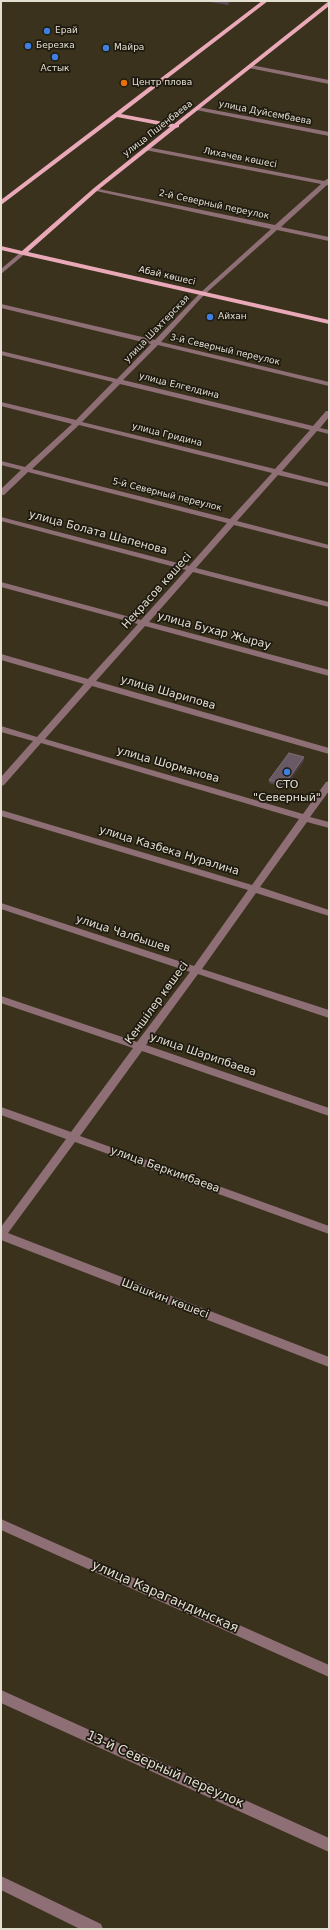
<!DOCTYPE html>
<meta charset="utf-8">
<style>
body{margin:0}
#map{position:relative;width:330px;height:1930px;overflow:hidden;background:#3a321c;font-family:"DejaVu Sans",sans-serif}
canvas{display:block}
.frame{position:absolute;inset:0;border:2px solid #e3dfd1;pointer-events:none}
</style>
<div id="map">
<canvas width="330" height="1930"></canvas>
<div class="frame"></div>
</div>
<script>
const ctx = document.querySelector('canvas').getContext('2d');
ctx.lineJoin = 'round';
function poly(rows) {
  const path = new Path2D();
  for (const r of rows) {
    path.moveTo(r[0], r[1]);
    for (let i = 2; i < r.length; i += 2) path.lineTo(r[i], r[i + 1]);
  }
  return path;
}
function fillPath(path, color) {
  ctx.fillStyle = color;
  ctx.fill(path, 'evenodd');
}
function trace(path, color, width, dash) {
  ctx.strokeStyle = color;
  ctx.lineWidth = width;
  ctx.lineCap = dash ? 'butt' : 'round';
  ctx.setLineDash(dash || []);
  ctx.stroke(path);
}
function drawText(font, color, halo, rows, align = 'center') {
  ctx.font = font + ' "DejaVu Sans",sans-serif';
  ctx.lineWidth = 3.5;
  ctx.setLineDash([]);
  ctx.textBaseline = 'middle';
  ctx.strokeStyle = halo;
  ctx.fillStyle = color;
  for (const [text, x, y, turn = 0] of rows) {
    ctx.save();
    ctx.translate(x, y);
    ctx.rotate((+turn || 0) * Math.PI / 180);
    ctx.textAlign = isNaN(turn) ? turn : align;
    if (halo) ctx.strokeText(text, 0, 0);
    ctx.fillText(text, 0, 0);
    ctx.restore();
  }
}
fillPath(poly([
 [251,65,329,80,329,84,249,68,248,67,251,65],
 [198,107,329,132,329,136,196,110,196,108,198,107],
 [147,147,324,181,329,178,329,186,327,185,281,227,329,237,329,241,277,230,204,295,161,342,329,382,329,386,158,345,123,380,313,426,326,411,329,411,329,417,320,428,329,430,329,434,317,431,282,471,329,483,329,487,278,475,237,521,329,545,329,549,234,525,196,568,329,602,329,607,193,572,149,622,329,670,329,676,145,626,96,681,329,748,329,754,92,686,45,739,303,814,326,782,329,781,329,791,310,817,329,822,329,828,307,822,260,887,329,910,329,916,256,893,202,969,329,1010,329,1018,198,974,146,1045,329,1108,329,1116,142,1051,80,1136,329,1226,329,1234,75,1142,8,1233,329,1357,329,1367,1,1240,1,1227,66,1139,1,1115,1,1107,71,1132,133,1048,1,1003,1,996,137,1042,190,972,1,909,1,903,194,966,248,890,1,816,1,810,252,885,299,819,41,743,4,785,1,786,1,777,33,741,1,732,1,726,37,737,84,684,1,660,1,654,88,679,138,624,1,587,1,582,141,620,186,570,1,521,1,517,189,566,227,523,28,472,4,495,1,495,1,489,21,470,1,465,1,461,25,467,72,424,1,406,1,402,76,420,113,382,1,355,1,351,117,379,151,344,1,308,1,304,155,340,200,293,271,229,96,191,94,190,94,188,275,225,321,184,145,150,145,148,147,147],
 [120,384,310,430,275,469,82,422,120,384],
 [79,425,272,473,230,519,32,469,79,425],
 [21,252,26,253,1,274,1,269,21,252],
 [1,1519,329,1665,329,1677,1,1530,1,1519],
 [1,1690,329,1838,329,1852,1,1703,1,1690],
 [1,1876,101,1924,103,1929,80,1929,1,1890,1,1876]
]), '#8e6f76');
fillPath(poly([
 [262,1,268,1,121,114,174,124,329,1,329,6,179,125,179,127,176,128,98,190,28,252,329,320,329,324,1,250,1,246,22,251,94,188,170,127,117,117,1,205,1,200,262,1]
]), '#eaa9b8');
fillPath(poly([
 [204,1,232,1,228,5],
 [304,757,304,761,285,788,269,783,269,780]
]), '#594857');
fillPath(poly([
 [228,1,232,1,228,5],
 [304,757,304,761,285,788,285,784]
]), '#47393a');
const building = poly([
 [289,753,304,757,285,784,269,780,289,753]
]);
fillPath(building, '#685964');
trace(building, '#7b6e75', 1);
for (const [x, y, r, color] of [
 [47,31,4,"#3f7fe0"],
 [28,46,4,"#3f7fe0"],
 [106,48,4,"#3f7fe0"],
 [55,57,4,"#3f7fe0"],
 [124,83,4,"#e8710a"],
 [210,317,4,"#3f7fe0"],
 [287,772,4,"#3f7fe0"]
]) {
  const dot = new Path2D();
  dot.arc(x, y, r, 0, 2 * Math.PI);
  ctx.fillStyle = color;
  ctx.fill(dot);
  trace(dot, '#1e1a10', 1.5);
}
drawText('9px', '#e3dfd1', '#1e1a10', [
 ["Ерай",55,31],
 ["Березка",36,46],
 ["Майра",114,48],
 ["Астык",55,69,"center"],
 ["Центр плова",132,83],
 ["Айхан",218,317]
], 'left');
drawText('9px', '#e3dfd1', '#1e1a10', [
 ["улица Дуйсембаева",265,113,11],
 ["улица Пшенбаева",158,129,-38],
 ["Лихачев көшесі",240,158,11],
 ["2-й Северный переулок",214,205,12],
 ["Абай көшесі",167,276,13],
 ["улица Шахтерская",157,329,-46],
 ["3-й Северный переулок",225,350,13],
 ["улица Елгелдина",179,386,14],
 ["улица Гридина",167,435,14],
 ["5-й Северный переулок",167,495,14]
]);
drawText('11px', '#e3dfd1', '#1e1a10', [
 ["улица Болата Шапенова",98,533,15],
 ["Некрасов көшесі",157,591,-48],
 ["улица Бухар Жырау",214,631,15],
 ["улица Шарипова",168,693,16],
 ["улица Шорманова",168,765,16],
 ["улица Казбека Нуралина",169,851,17],
 ["улица Чалбышев",123,934,18],
 ["Кеншілер көшесі",157,1003,-54],
 ["улица Шарипбаева",203,1055,19],
 ["улица Беркимбаева",165,1170,20],
 ["Шашкин көшесі",165,1299,21]
]);
drawText('11px', '#e3dfd1', '#1e1a10', [
 ["СТО",287,785],
 ["\"Северный\"",287,798]
]);
drawText('13px', '#e3dfd1', '#1e1a10', [
 ["улица Карагандинская",165,1597,24],
 ["13-й Северный переулок",165,1770,24]
]);
</script>
